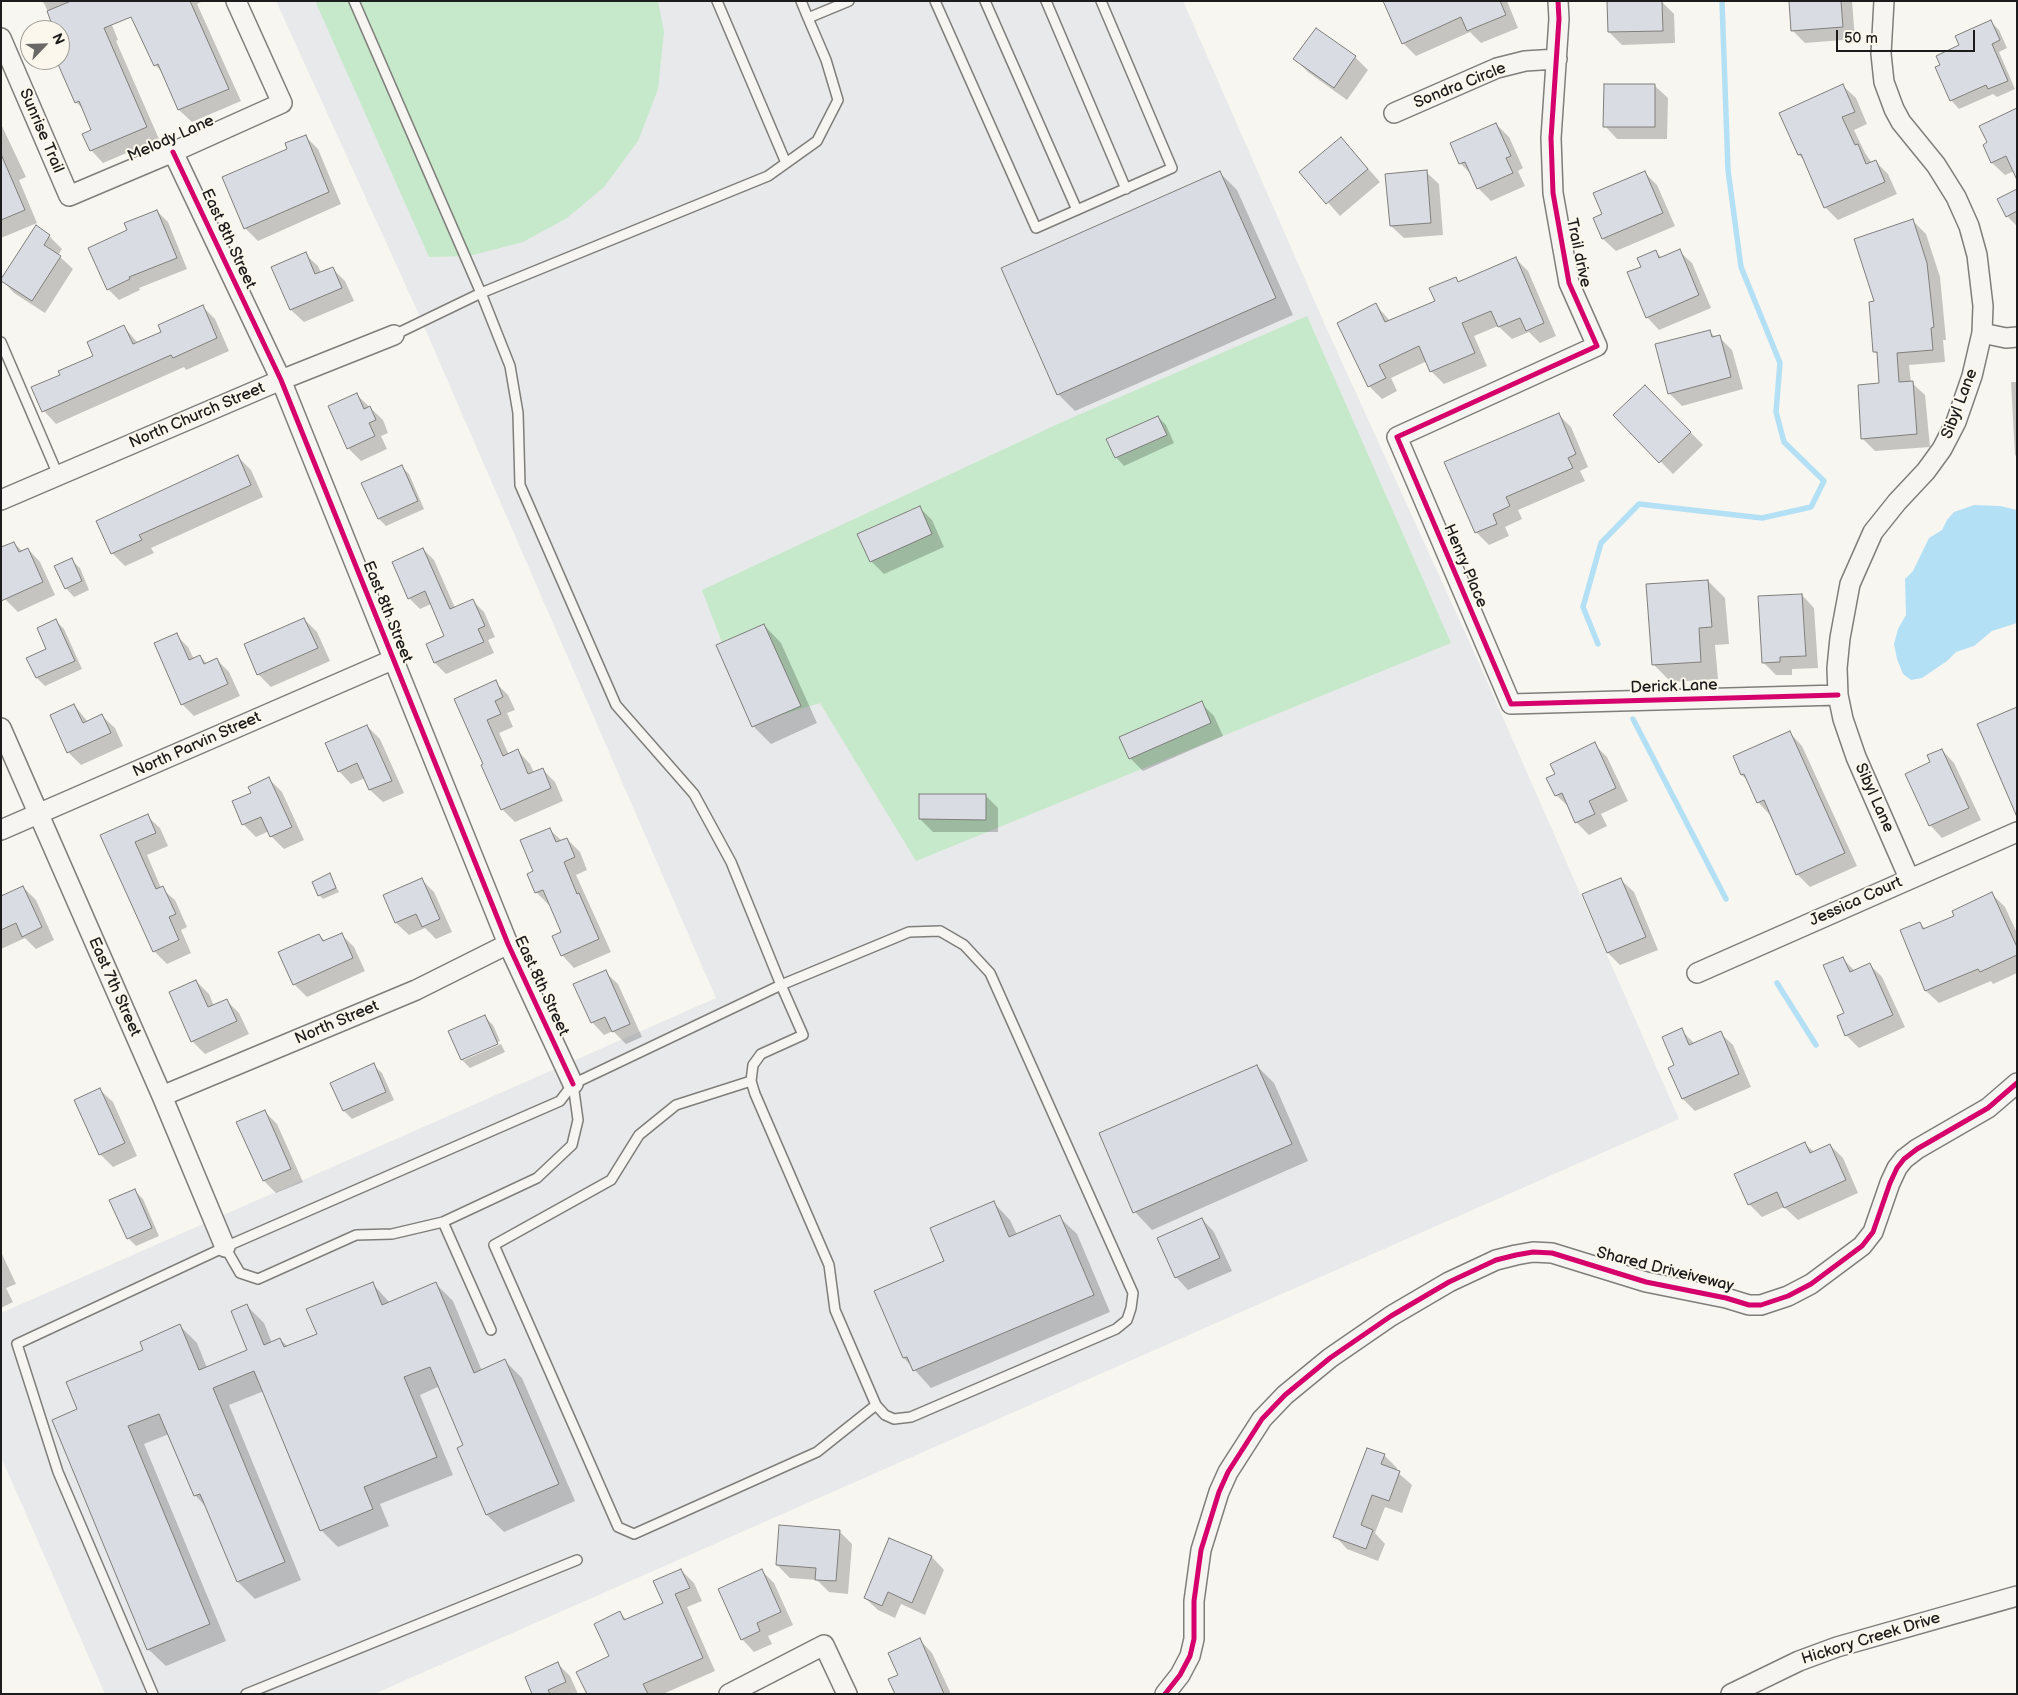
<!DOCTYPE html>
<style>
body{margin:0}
#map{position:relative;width:2018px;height:1695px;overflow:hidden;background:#f8f6f0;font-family:"Balsamiq Sans",sans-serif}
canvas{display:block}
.frame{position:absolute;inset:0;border:2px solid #1c1c1c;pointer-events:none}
.north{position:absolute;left:20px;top:20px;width:50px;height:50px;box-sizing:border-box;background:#fbf7ec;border:1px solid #a29f99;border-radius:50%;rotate:66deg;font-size:14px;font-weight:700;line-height:20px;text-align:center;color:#1c1c1c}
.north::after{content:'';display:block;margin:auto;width:18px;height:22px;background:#696866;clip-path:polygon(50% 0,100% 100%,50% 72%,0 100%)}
.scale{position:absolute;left:1836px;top:30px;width:139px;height:22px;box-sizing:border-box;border:2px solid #1c1c1c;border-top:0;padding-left:6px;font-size:15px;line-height:18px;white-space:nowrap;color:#1c1c1c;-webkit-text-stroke:4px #fbf7ec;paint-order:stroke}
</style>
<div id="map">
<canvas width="2018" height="1695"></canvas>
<div class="frame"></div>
<div class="north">N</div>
<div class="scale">50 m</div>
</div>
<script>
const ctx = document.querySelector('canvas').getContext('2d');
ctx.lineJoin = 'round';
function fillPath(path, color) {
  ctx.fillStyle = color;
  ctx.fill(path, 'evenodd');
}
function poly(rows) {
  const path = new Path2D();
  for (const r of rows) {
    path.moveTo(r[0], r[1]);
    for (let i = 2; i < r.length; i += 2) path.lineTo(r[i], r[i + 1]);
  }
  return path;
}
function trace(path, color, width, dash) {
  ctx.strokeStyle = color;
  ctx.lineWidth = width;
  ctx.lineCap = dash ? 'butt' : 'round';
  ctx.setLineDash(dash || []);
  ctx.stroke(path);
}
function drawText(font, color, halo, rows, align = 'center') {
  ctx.font = font + ' "Balsamiq Sans",sans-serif';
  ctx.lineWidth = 4;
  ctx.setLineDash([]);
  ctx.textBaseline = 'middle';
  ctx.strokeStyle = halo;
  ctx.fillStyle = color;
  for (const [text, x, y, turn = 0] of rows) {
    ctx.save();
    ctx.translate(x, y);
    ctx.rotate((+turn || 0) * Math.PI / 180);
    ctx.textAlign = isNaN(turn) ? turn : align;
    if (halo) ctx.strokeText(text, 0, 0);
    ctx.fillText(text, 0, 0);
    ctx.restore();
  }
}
fillPath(poly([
 [276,1,1183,1,1325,325,1479,663,1679,1119,374,1694,105,1694,1,1457,1,1313,716,998,416,308]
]), '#e8e9ea');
fillPath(poly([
 [317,1,658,1,664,32,658,89,638,141,604,187,567,218,523,242,469,256,429,257,316,3],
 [1307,316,1451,643,916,861,820,703,753,724,702,590,1060,423]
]), '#c5e9ca');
fillPath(poly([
 [1974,505,2000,506,2017,510,2017,623,1992,631,1974,646,1956,652,1947,661,1922,678,1911,680,1903,674,1897,659,1894,644,1898,629,1906,615,1905,579,1913,571,1929,538,1942,530,1947,520,1954,512]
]), '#b3e0f5');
fillPath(poly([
 [42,1,102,1,118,40,116,41,159,139,103,163,91,150,93,131,84,110,76,102,58,60,60,60,60,30,52,30,55,29,45,5],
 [126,1,203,1,197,4,241,101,192,122,179,110,164,74,155,65],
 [1385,1,1507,1,1518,28,1481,43,1470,32,1416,56,1403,43],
 [1661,1,1674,14,1675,43,1622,45,1609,32],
 [1790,1,1852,1,1855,39,1805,43,1792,30],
 [1991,22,1999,30,2007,48,1999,52,2015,89,1997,97,1993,94,1959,109,1951,100,1961,46],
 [1316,29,1355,57,1368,70,1347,100,1308,72,1295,59],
 [1655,86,1668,98,1667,139,1617,139,1605,126],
 [1843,86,1856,98,1867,124,1854,130,1865,153,1872,163,1875,161,1888,174,1897,194,1838,220,1825,207,1805,161,1799,155],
 [2017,110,2017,170,2005,175,1992,163,1984,145],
 [1,124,26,177,19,180,37,223,1,238],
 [1496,124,1509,137,1523,168,1518,171,1525,186,1491,201,1478,188,1473,176,1461,164,1452,144],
 [305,136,318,149,341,204,258,241,245,228,289,150],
 [1341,138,1380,182,1340,216,1301,172],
 [1426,172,1439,184,1443,235,1404,238,1391,226],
 [1644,172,1657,185,1675,226,1616,251,1603,239,1595,219,1603,215],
 [1220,173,1237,190,1293,315,1075,411,1058,394],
 [2017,191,2017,226,2007,216],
 [157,211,168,222,187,269,139,288,140,290,119,300,108,289,129,231],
 [1913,221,1926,234,1940,277,1946,340,1943,340,1945,362,1909,365,1911,382,1925,395,1930,447,1875,451,1862,438,1880,384,1879,356,1875,352,1876,302],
 [36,227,49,236,62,249,58,255,73,269,45,313,14,293,2,280],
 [1679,251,1692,263,1711,308,1659,330,1647,317,1643,267,1656,252,1662,258],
 [305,254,318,266,321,273,332,268,345,281,354,301,304,322,291,310,273,268],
 [1516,259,1528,271,1556,336,1540,343,1529,332,1512,339,1498,326,1474,336,1487,366,1444,384,1431,371,1427,361,1391,378,1397,391,1382,399,1369,386,1376,305,1390,321,1436,301,1456,279,1460,282],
 [202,306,215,319,229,351,186,370,184,367,56,424,44,411,124,327,138,343,163,332],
 [1709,331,1716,338,1719,337,1732,350,1743,389,1682,406,1669,393],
 [2011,382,2017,382,2017,457,2015,455],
 [1645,386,1703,445,1673,474,1615,415],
 [356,394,383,420,388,433,381,436,387,449,361,461,348,448],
 [1558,414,1571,427,1588,467,1580,471,1585,481,1518,510,1522,519,1505,527,1509,536,1489,545,1476,532],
 [1158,417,1166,425,1174,443,1124,466,1116,457],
 [238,457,251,470,263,497,151,548,154,553,125,566,112,553],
 [401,466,409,474,424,509,386,526,379,519],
 [919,507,932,520,944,547,884,574,871,561],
 [14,543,22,551,28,549,40,562,55,595,18,612,5,599,1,591],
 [423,549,434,560,455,608,473,601,484,612,495,637,488,640,494,653,446,674,435,663,428,645,446,637,431,604,420,609,409,598],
 [71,560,80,568,89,590,74,597,66,588],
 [1708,581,1725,598,1729,644,1715,645,1718,679,1671,682,1654,665,1648,585],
 [1802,595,1814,608,1818,668,1792,669,1792,675,1776,675,1763,662],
 [304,619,317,632,330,661,271,687,258,674],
 [56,621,64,629,82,669,45,686,37,678,28,658,48,649],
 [764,625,781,643,817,723,771,744,753,726,718,646],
 [176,635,188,647,194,659,200,656,207,664,217,660,229,672,240,696,194,716,182,704],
 [495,682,508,695,515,710,507,713,513,727,499,733,509,755,518,751,530,764,534,773,542,769,555,782,563,801,515,822,502,809,485,765,456,700],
 [1201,703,1214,716,1223,736,1143,771,1130,758],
 [74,705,88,722,102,716,115,728,123,746,81,765,68,752],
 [367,726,380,739,404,793,383,802,370,790,365,778,351,784,339,771],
 [1790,733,1802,746,1857,866,1810,887,1797,874,1770,815,1758,802,1748,781,1742,775],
 [1594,744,1607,757,1628,801,1601,814,1607,826,1589,835,1576,822,1570,808,1556,795,1557,775],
 [1942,750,1954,763,1981,820,1942,838,1930,825,1932,763],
 [269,779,282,792,304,840,284,849,271,836,269,831,256,837,243,824,252,793],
 [985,795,998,808,998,832,933,832,920,819],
 [147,816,160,828,168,846,147,855,161,888,175,900,187,927,181,930,191,953,167,964,154,951,101,836],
 [549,829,562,841,567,839,580,852,587,870,576,875,611,952,574,968,562,955,563,932,550,904,549,905,536,892,534,872],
 [330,875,339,892,323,899,319,895],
 [422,880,434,892,452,932,436,939,425,928,409,935,396,923,384,896],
 [1621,880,1634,892,1658,950,1620,965,1608,953],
 [23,887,36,900,54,940,36,949,25,938,1,949,1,897],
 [1992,894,2005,907,2017,933,2017,973,1993,984,1991,981,1939,1003,1926,991,1901,931,1919,923,1926,929,1956,917],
 [341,934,354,947,365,971,307,997,294,984,319,935,325,941],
 [1842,958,1855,971,1869,964,1882,977,1905,1027,1859,1048,1846,1035],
 [605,972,618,984,642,1037,626,1044,613,1031,604,1035,592,1022],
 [196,981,209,994,214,1006,227,1001,239,1013,249,1034,205,1054,192,1041],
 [484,1016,493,1025,500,1041,464,1058,464,1060,501,1044,505,1052,470,1068,462,1060],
 [1681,1030,1695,1044,1720,1033,1733,1045,1751,1087,1695,1111,1683,1099,1676,1065],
 [373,1065,382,1073,394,1100,352,1119,344,1111,332,1084],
 [1257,1066,1274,1083,1308,1161,1152,1230,1135,1212,1100,1134],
 [100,1090,113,1102,137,1156,113,1167,100,1154],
 [264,1111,277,1124,303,1182,276,1193,264,1181],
 [1805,1144,1814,1152,1830,1145,1843,1158,1858,1193,1798,1220,1784,1207,1762,1217,1749,1204],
 [134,1190,143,1199,159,1236,136,1246,128,1238],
 [993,1202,1010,1220,1017,1235,1059,1217,1077,1234,1110,1312,931,1388,904,1358,946,1262],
 [1202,1219,1214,1232,1232,1271,1188,1290,1176,1277],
 [1,1252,16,1284,6,1288,13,1302,1,1308],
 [372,1283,390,1303,436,1284,453,1301,482,1371,505,1361,522,1378,575,1501,504,1532,487,1515,465,1446,440,1386,420,1395,453,1475,380,1504,389,1526,338,1547,321,1530,264,1391,229,1405,301,1580,255,1599,238,1582,207,1508,195,1495,169,1434,144,1444,226,1641,166,1666,148,1649,79,1410,145,1351,180,1326,197,1343,207,1368,249,1350,247,1306,264,1323,272,1343,280,1339,288,1347,318,1334],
 [1384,1455,1397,1468,1396,1471,1412,1485,1402,1513,1385,1507,1375,1533,1385,1544,1378,1561,1347,1549,1335,1536],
 [839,1531,852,1544,848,1594,829,1592,817,1580,790,1578,777,1565],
 [890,1539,932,1557,944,1570,925,1615,901,1604,895,1618,878,1610,865,1598],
 [681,1570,694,1583,702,1601,687,1607,715,1671,663,1694,588,1694,611,1657,620,1613,627,1620,665,1603],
 [762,1571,774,1583,793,1625,768,1636,772,1644,754,1652,742,1639],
 [920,1640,932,1653,951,1694,896,1694,899,1676],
 [558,1664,570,1676,578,1694,534,1694]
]), '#0003');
trace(poly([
 [1598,644,1583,607,1601,543,1639,504,1762,518,1811,507,1824,481,1784,442,1776,412,1780,363,1741,267,1728,170,1722,1],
 [1633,719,1726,899],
 [1777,983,1816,1045]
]), '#b3e0f5', 5.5);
const building = poly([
 [71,1,190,1,229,89,178,110,158,64,154,66,131,17,104,28,147,127,90,151,82,134,91,130,79,101,75,103,57,62,60,61,60,30,54,30,47,11,71,1],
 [1383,1,1500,1,1506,15,1467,31,1461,17,1402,44,1383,1],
 [1607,1,1662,1,1663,31,1608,32,1607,1],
 [1789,1,1841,1,1843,27,1791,31,1789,1],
 [1991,20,2000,40,1992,44,2008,81,1988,89,1986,85,1950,101,1935,67,1940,65,1936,56,1959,45,1955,36,1991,20],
 [1316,28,1356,56,1334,88,1293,59,1316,28],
 [1604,84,1655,84,1655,127,1603,127,1604,84],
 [1843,84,1855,112,1842,117,1855,145,1858,144,1866,164,1876,160,1885,182,1824,208,1801,154,1798,155,1779,113,1843,84],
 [2017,108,2017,180,2006,156,1991,163,1983,145,1987,142,1979,126,2017,108],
 [1496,123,1511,156,1506,158,1513,173,1477,189,1465,162,1459,164,1450,143,1496,123],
 [306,135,329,192,244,229,222,177,287,149,285,143,306,135],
 [1341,137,1368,169,1326,204,1299,172,1341,137],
 [1,154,25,210,1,220,1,154],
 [1427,170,1431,223,1390,226,1385,174,1427,170],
 [1220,171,1276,298,1057,395,1001,268,1220,171],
 [1645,171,1663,213,1602,239,1593,218,1602,214,1593,193,1645,171],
 [2017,189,2017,211,2006,217,1997,199,2017,189],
 [157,210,177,258,129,277,130,279,107,290,88,248,127,230,124,223,157,210],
 [1913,219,1927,263,1934,327,1931,328,1933,350,1897,353,1899,382,1913,381,1917,434,1861,439,1858,385,1879,383,1877,352,1873,352,1869,302,1874,301,1854,239,1913,219],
 [36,225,50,235,44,245,61,256,32,301,1,281,1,279,36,225],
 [1680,249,1699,295,1646,318,1627,272,1641,267,1637,258,1656,250,1659,258,1680,249],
 [306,252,315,274,333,267,342,288,290,310,271,267,306,252],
 [1516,257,1544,323,1526,331,1520,318,1498,327,1491,311,1462,323,1475,353,1430,372,1419,346,1379,365,1386,378,1368,387,1337,323,1376,303,1385,322,1435,301,1429,288,1456,277,1458,282,1516,257],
 [203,305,217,338,173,358,171,355,42,412,31,387,60,375,58,371,93,356,87,342,124,325,133,344,161,332,158,325,203,305],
 [1710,330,1712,337,1720,335,1731,377,1668,394,1655,344,1710,330],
 [1645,385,1691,432,1659,463,1613,415,1645,385],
 [357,393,364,409,370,406,376,420,369,423,375,436,347,449,328,406,357,393],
 [1559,413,1576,454,1568,458,1573,468,1506,497,1510,506,1493,514,1497,524,1475,533,1444,462,1559,413],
 [1158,416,1167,435,1115,458,1106,439,1158,416],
 [238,455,251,485,139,535,142,540,111,554,96,521,238,455],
 [402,465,418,501,378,519,361,483,402,465],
 [920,506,932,534,870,562,857,534,920,506],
 [14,542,19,552,28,548,43,582,1,601,1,547,14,542],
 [423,548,450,609,473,599,485,626,478,629,484,642,434,663,426,644,444,636,425,591,408,599,392,562,423,548],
 [72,558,82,581,65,589,54,566,72,558],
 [1708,580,1712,627,1699,628,1701,662,1652,665,1646,584,1708,580],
 [1802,594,1806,656,1780,657,1780,662,1762,663,1758,596,1802,594],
 [304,618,318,648,257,675,244,644,304,618],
 [56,619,75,661,36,678,26,658,46,649,37,628,56,619],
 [764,624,801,706,752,727,716,645,764,624],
 [177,633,189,660,200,655,204,664,217,658,228,684,181,705,154,643,177,633],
 [496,680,503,697,495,701,501,714,487,720,503,756,518,749,528,774,543,768,551,788,501,810,481,765,483,764,454,699,496,680],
 [1202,701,1211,723,1129,759,1119,737,1202,701],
 [74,704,83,723,102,714,111,733,67,753,50,715,74,704],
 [2017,707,2017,817,1977,724,2017,707],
 [367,725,392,781,369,790,357,763,338,772,325,743,367,725],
 [1790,731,1845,853,1796,875,1764,800,1757,803,1744,774,1741,775,1733,756,1790,731],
 [1595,742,1616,788,1589,801,1595,814,1575,823,1562,793,1555,796,1546,778,1555,774,1550,764,1595,742],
 [1942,749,1969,808,1929,826,1905,774,1930,762,1927,755,1942,749],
 [269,777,292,827,270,837,261,817,242,825,232,801,251,793,248,787,269,777],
 [919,794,986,794,986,820,919,819,919,794],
 [148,814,156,833,135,842,156,889,163,886,176,914,169,917,179,940,153,952,100,835,148,814],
 [550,828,556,842,567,838,575,857,564,862,577,894,579,893,599,939,561,956,552,936,561,932,543,890,535,893,527,874,533,871,520,840,550,828],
 [330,873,336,888,318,896,312,882,330,873],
 [422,878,440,919,422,927,416,914,395,923,383,895,422,878],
 [1621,878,1646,937,1607,953,1582,894,1621,878],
 [23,886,42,927,22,937,16,923,1,930,1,896,23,886],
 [1992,892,2017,947,2017,955,1980,972,1978,969,1925,991,1900,930,1920,922,1923,929,1954,916,1952,911,1992,892],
 [342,933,353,958,293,985,278,952,319,934,323,941,342,933],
 [1843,957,1850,972,1870,963,1893,1015,1845,1036,1837,1016,1844,1013,1823,965,1843,957],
 [606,970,630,1024,612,1032,605,1017,591,1023,573,984,606,970],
 [196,980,208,1007,227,999,237,1021,191,1042,169,992,196,980],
 [485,1015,498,1044,461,1060,448,1031,485,1015],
 [1682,1028,1689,1045,1721,1031,1739,1074,1682,1099,1668,1068,1674,1065,1662,1037,1682,1028],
 [374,1063,386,1092,343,1111,330,1083,374,1063],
 [1257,1065,1292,1144,1133,1213,1099,1133,1257,1065],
 [100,1088,125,1143,99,1155,74,1100,100,1088],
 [265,1110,291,1169,263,1181,236,1122,265,1110],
 [1805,1142,1810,1153,1830,1144,1846,1180,1784,1208,1777,1192,1748,1205,1734,1174,1805,1142],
 [135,1189,152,1228,127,1239,109,1200,135,1189],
 [994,1201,1009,1237,1060,1215,1094,1295,913,1371,907,1357,903,1358,874,1291,944,1261,930,1228,994,1201],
 [1202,1218,1220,1258,1175,1278,1157,1238,1202,1218],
 [373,1282,382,1305,436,1282,474,1373,505,1359,559,1484,486,1515,457,1448,463,1445,430,1367,404,1377,437,1457,364,1487,373,1509,320,1531,254,1371,213,1388,285,1562,237,1582,200,1494,194,1496,159,1414,128,1426,210,1624,147,1650,52,1420,77,1409,66,1382,143,1350,140,1342,180,1324,199,1370,247,1350,231,1311,247,1304,264,1345,280,1338,284,1347,317,1334,306,1309,373,1282],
 [1367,1448,1385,1454,1381,1464,1400,1471,1389,1501,1372,1495,1361,1525,1373,1530,1366,1549,1333,1537,1367,1448],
 [779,1525,840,1530,836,1581,815,1580,816,1568,776,1565,779,1525],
 [889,1538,932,1556,912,1603,888,1592,882,1606,864,1598,889,1538],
 [681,1569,690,1588,675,1594,703,1658,643,1684,648,1694,587,1694,576,1672,609,1656,594,1624,620,1611,624,1620,663,1603,653,1581,681,1569],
 [762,1569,781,1612,757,1623,760,1631,741,1640,718,1589,762,1569],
 [920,1638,944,1694,895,1694,888,1679,898,1675,888,1653,920,1638],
 [558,1662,566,1682,548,1690,550,1694,532,1694,525,1677,558,1662]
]);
fillPath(building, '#d9dce2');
trace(building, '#7f7e7b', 1);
const service = poly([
 [354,1,481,293,768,176,817,141,838,100,826,60,808,18,849,1],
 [717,1,786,163],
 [801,1,808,18],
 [935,1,1036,228,1172,168,1101,1],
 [985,1,1077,210],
 [1046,1,1126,189],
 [1,342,58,475],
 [940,931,964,945,990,973,1133,1293,1131,1308,1127,1320,1116,1329,911,1417,894,1419,885,1415,876,1405,835,1310,829,1265,755,1094,751,1081,753,1065,761,1054,803,1035,781,985,909,932,940,931],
 [751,1081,676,1105,639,1135,611,1180,494,1245,618,1527,634,1534,817,1452,876,1405],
 [443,1222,491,1330],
 [225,1247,240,1273,258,1279,356,1235,392,1234,443,1222,537,1178,572,1145,578,1120,573,1084],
 [153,1694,58,1472,17,1344,225,1247,560,1101,573,1084,781,985,731,862,694,794,616,705,520,485,518,413,510,366,481,293,394,335],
 [246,1694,577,1560]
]);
const minor = poly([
 [1558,1,1559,19,1551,138,1553,193,1569,283,1597,346,1397,437,1511,704,1838,695],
 [1884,1,1881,54,1884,82,1894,109,1901,122,1936,165,1956,197,1969,226,1977,255,1983,306,1982,333,1972,376,1956,422,1942,449,1926,471,1897,502,1873,532,1850,584,1840,638,1837,668,1838,695,1843,719,1856,757,1909,878],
 [1,38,69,196,173,152,282,103,236,1],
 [1394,113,1497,68,1525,61,1557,59],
 [173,152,281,380,508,944,573,1084],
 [1982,333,2006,338,2017,337],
 [1,500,281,380,394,335],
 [1,728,162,1096,225,1247],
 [1,830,392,660],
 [1697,973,2017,832],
 [162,1096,416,990,508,944],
 [729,1694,824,1645,847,1694],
 [1165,1694,1180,1675,1190,1656,1194,1639,1194,1601,1201,1550,1219,1492,1228,1472,1262,1419,1285,1395,1330,1358,1391,1316,1449,1282,1496,1260,1516,1255,1533,1252,1552,1253,1646,1282,1726,1298,1749,1305,1761,1305,1788,1296,1811,1284,1862,1246,1873,1232,1890,1183,1897,1168,1904,1159,1917,1149,1988,1108,2017,1083],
 [1731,1694,1799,1661,1837,1647,2017,1596]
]);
trace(service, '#7f7e7b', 12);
trace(minor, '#7f7e7b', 22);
trace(service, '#f6f5f1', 9);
trace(minor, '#f6f5f1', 19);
trace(poly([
 [1558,1,1559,19,1551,138,1553,193,1569,283,1597,346,1397,437,1511,704,1838,695],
 [173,152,281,380,508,944,573,1084],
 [1165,1694,1180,1675,1190,1656,1194,1639,1194,1601,1201,1550,1219,1492,1228,1472,1262,1419,1285,1395,1330,1358,1391,1316,1449,1282,1496,1260,1516,1255,1533,1252,1552,1253,1646,1282,1726,1298,1749,1305,1761,1305,1788,1296,1811,1284,1862,1246,1873,1232,1890,1183,1897,1168,1904,1159,1917,1149,1988,1108,2017,1083]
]), '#d6006c', 5);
drawText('16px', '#1c1c1c', '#fbf7ec', [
 ["Sondra Circle",1460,86,-22],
 ["Sunrise Trail",41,131,67],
 ["Melody Lane",171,139,-24],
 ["East 8th Street",228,239,65],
 ["Trail drive",1578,253,78],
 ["Sibyl Lane",1960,404,-69],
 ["North Church Street",197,416,-23],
 ["Henry Place",1465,566,67],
 ["East 8th Street",387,612,68],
 ["Derick Lane",1674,687,-2],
 ["North Parvin Street",197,745,-24],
 ["Sibyl Lane",1874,798,66],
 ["Jessica Court",1856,902,-24],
 ["East 8th Street",541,986,65],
 ["East 7th Street",114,987,66],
 ["North Street",337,1023,-23],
 ["Shared Driveiveway",1665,1270,14],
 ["Hickory Creek Drive",1871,1639,-17]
]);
</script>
